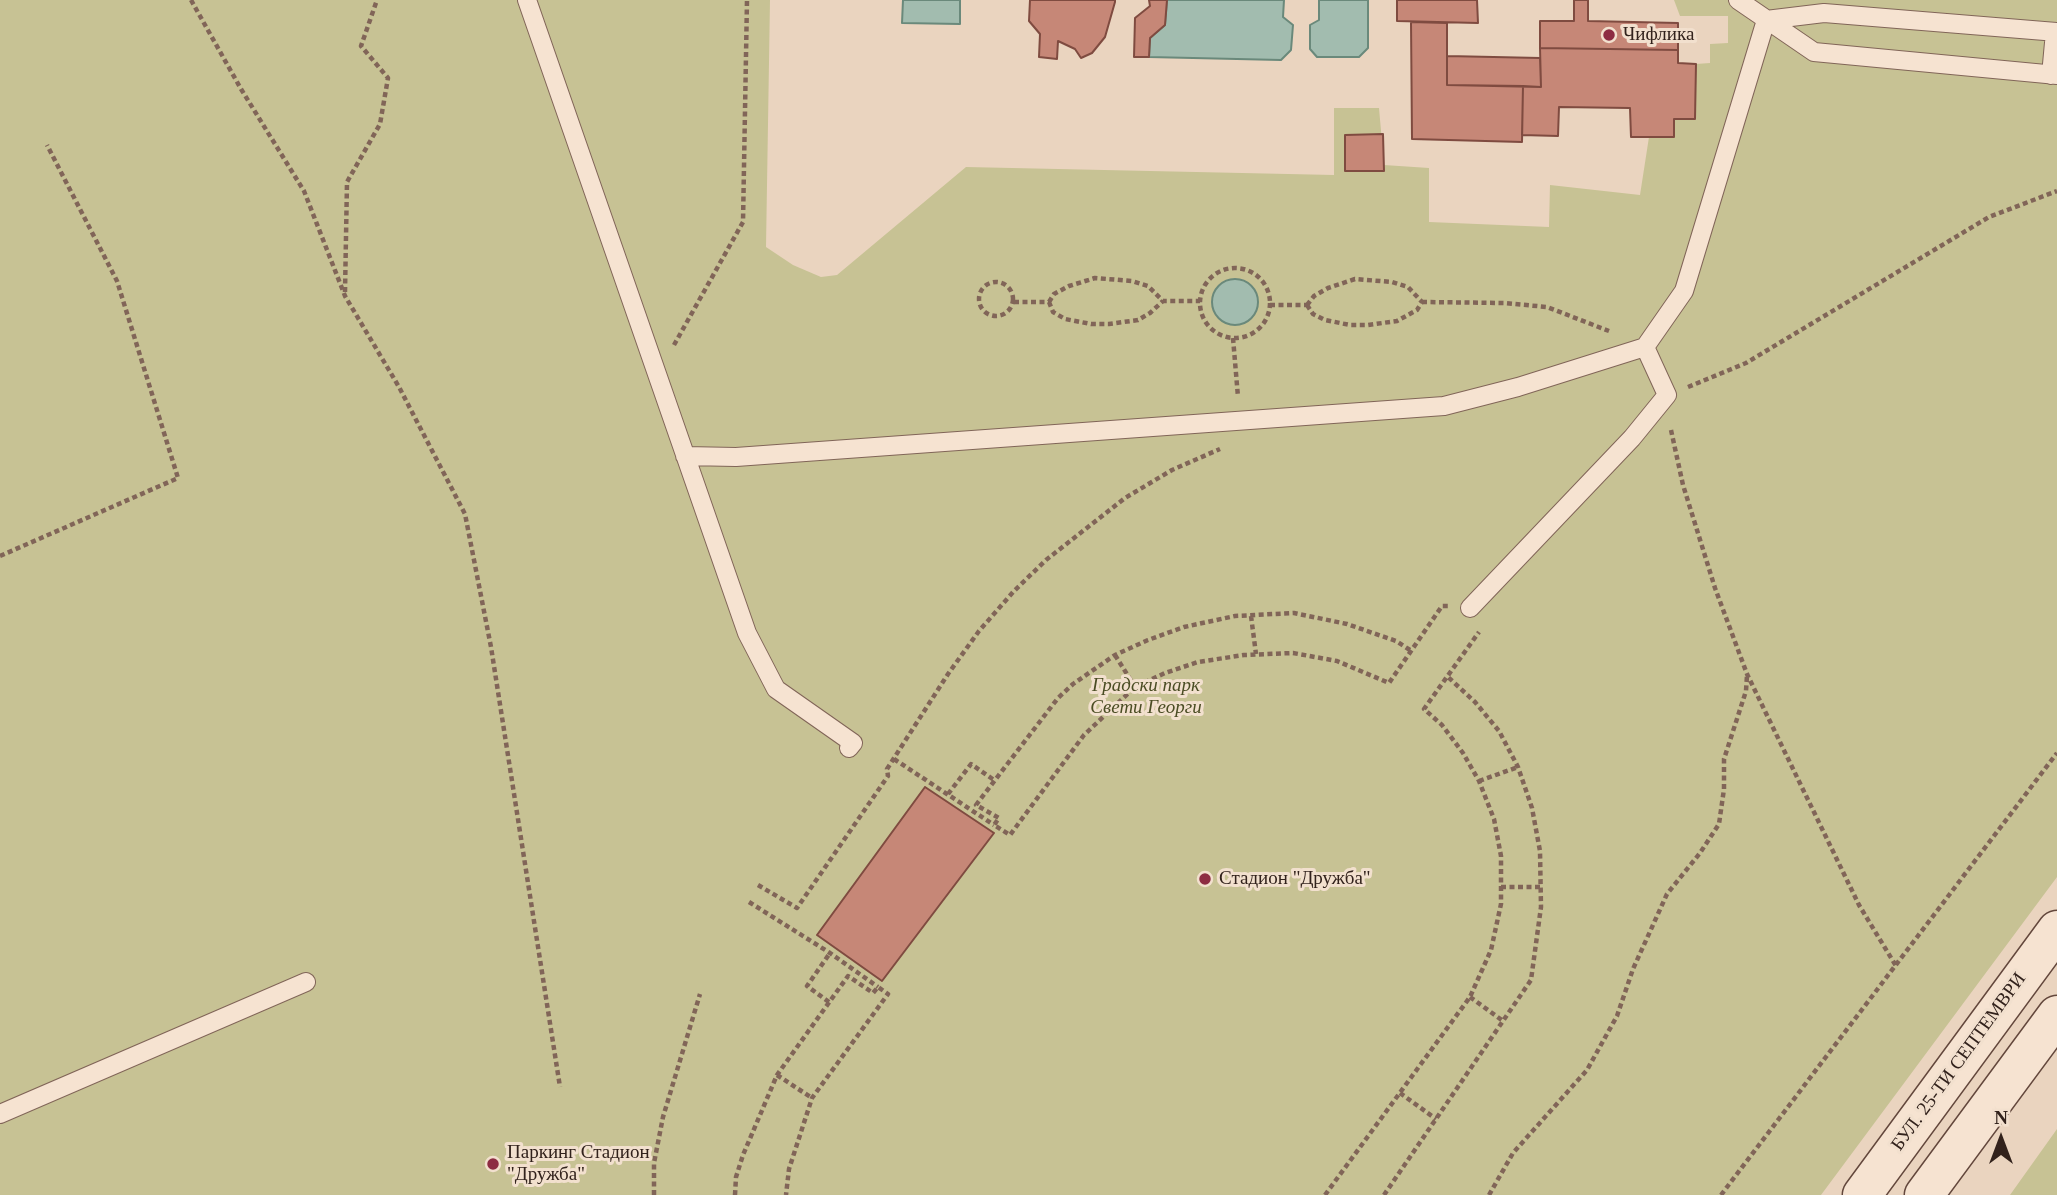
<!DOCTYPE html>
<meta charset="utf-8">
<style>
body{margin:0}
#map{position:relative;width:2057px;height:1195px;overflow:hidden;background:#ead4bf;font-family:"Times New Roman",serif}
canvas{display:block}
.north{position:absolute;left:1966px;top:1104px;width:70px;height:70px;-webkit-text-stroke:5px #f2e0ce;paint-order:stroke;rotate:0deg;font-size:19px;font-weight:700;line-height:28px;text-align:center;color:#32221c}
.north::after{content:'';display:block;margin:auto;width:24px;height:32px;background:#32221c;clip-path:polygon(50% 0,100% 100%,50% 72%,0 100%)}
</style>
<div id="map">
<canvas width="2057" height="1195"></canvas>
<div class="north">N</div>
</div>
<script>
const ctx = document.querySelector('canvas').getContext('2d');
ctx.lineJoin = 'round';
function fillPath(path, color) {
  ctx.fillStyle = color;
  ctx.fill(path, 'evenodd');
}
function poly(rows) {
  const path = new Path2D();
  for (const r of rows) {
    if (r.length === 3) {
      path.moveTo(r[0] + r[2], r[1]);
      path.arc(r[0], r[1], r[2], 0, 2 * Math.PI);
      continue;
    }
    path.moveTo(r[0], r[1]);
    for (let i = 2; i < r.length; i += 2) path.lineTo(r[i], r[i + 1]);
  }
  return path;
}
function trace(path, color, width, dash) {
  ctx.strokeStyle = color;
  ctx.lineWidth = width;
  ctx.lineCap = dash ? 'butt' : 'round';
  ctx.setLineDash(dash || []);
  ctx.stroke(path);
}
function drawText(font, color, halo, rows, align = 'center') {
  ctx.font = font + ' "Times New Roman",serif';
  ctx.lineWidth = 6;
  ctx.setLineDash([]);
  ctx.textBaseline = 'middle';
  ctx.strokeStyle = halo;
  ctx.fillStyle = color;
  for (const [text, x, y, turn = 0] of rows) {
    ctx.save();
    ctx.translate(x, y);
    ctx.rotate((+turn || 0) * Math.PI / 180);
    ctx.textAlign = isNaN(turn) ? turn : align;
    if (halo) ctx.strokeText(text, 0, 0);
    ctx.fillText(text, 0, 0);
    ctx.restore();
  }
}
fillPath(poly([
 [0,0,770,0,766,247,793,265,821,277,837,275,966,167,1334,175,1334,108,1379,108,1384,165,1429,168,1429,222,1549,227,1550,185,1640,195,1649,137,1674,137,1674,119,1695,119,1696,64,1710,63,1710,44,1728,43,1728,16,1680,16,1674,0,2057,0,2057,877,1821,1195,0,1195],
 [2057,1129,2057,1195,2010,1195]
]), '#c7c294');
const water = poly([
 [903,0,960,0,960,24,902,23,903,0],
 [1167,0,1284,0,1283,17,1293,25,1291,50,1281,60,1149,57,1150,38,1165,25,1167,0],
 [1319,0,1368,0,1368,48,1359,57,1317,57,1310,49,1310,25,1319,20,1319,0],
 [1235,302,23]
]);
fillPath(water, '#a2bcaf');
trace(water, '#6a897b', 2);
const building = poly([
 [1030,0,1115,0,1115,2,1105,37,1092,53,1081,58,1075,49,1058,41,1057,59,1039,57,1040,34,1029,21,1030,0],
 [1149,0,1167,0,1165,25,1150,38,1149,57,1134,57,1135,18,1150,6,1149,0],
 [1397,0,1477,0,1478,23,1397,21,1397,0],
 [1574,0,1588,0,1588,21,1678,23,1678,50,1540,48,1540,21,1574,21,1574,0],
 [1411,22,1447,23,1447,85,1523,86,1522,142,1412,139,1411,22],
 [1540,48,1678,50,1678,63,1696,64,1695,119,1674,119,1674,137,1631,137,1630,108,1559,107,1558,136,1522,135,1523,86,1541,87,1540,48],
 [1447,56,1540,58,1541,87,1447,85,1447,56],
 [1383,134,1384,171,1345,171,1345,135,1383,134],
 [925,787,994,833,882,981,817,935,925,787]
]);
fillPath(building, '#c68777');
trace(building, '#7f4b40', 2);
const service = poly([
 [527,0,747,633,776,689,853,743,849,748],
 [1738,0,1814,52,2057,75],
 [1766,20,1824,13,2057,32],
 [2051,75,2055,32],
 [685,456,736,457,1444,406,1518,387,1645,347,1684,291,1766,20],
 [1470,608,1632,438,1667,395,1645,347],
 [0,1114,306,982]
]);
const secondary = poly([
 [1862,1195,2057,930],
 [1924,1195,2057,1015]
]);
trace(service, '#816558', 20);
trace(secondary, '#63473c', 41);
trace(poly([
 [191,0,241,89,304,191,345,296,399,387,465,514,491,647,560,1087],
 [1235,303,35],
 [996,299,17],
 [345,292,347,182,380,124,388,78,361,46,377,0],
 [1014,302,1049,302],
 [1049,302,1054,294,1069,286,1095,278,1132,281,1148,286,1163,301,1200,301],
 [1049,302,1053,312,1065,319,1091,324,1109,324,1138,320,1150,313,1163,301],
 [1422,302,1504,303,1547,307,1609,331],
 [1270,305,1307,305],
 [1307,305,1314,296,1328,288,1355,279,1392,282,1408,287,1422,302],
 [1307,305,1313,314,1325,320,1350,325,1368,325,1397,321,1417,310,1422,302],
 [1233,338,1238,397],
 [674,345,743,222,747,0],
 [1688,387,1746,363,1989,217,2057,191],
 [1671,430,1683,485,1715,588,1747,674,1859,905,1896,966],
 [0,556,178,478,117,281,47,145],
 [1251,616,1256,654],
 [1410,650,1396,641,1347,624,1294,613,1235,616,1184,627,1148,640,1115,655,1073,684,1058,698,976,805,999,818,994,825,1010,835,1084,735,1135,687,1165,673,1198,662,1244,655,1293,653,1337,661,1389,683,1442,606,1448,606],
 [1115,655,1135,687],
 [894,759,994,825],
 [1479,781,1518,767],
 [948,794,971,764,994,780],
 [758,885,797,908,888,776,887,769,948,674,979,631,1014,591,1046,560,1125,498,1172,470,1220,449],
 [1501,887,1541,887],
 [749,902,830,953,878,987],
 [1470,997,1503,1021],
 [829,1002,807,986,830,953],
 [777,1075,812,1098],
 [1400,1093,1436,1119],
 [654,1195,654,1163,663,1117,700,994],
 [735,1195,736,1177,743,1155,777,1075,848,976,873,993,878,987,888,994,812,1098,789,1169,786,1195],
 [1325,1195,1470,997,1491,950,1501,904,1501,856,1494,819,1479,781,1463,753,1442,725,1424,709,1479,632],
 [1384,1195,1531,980,1541,907,1540,851,1532,808,1518,767,1499,731,1475,702,1448,677],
 [1489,1195,1513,1153,1587,1070,1617,1016,1633,969,1667,894,1700,853,1719,824,1724,789,1724,759,1746,691,1747,675],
 [1721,1195,2057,753]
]), '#816558', 4.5, [5, 3.5]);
trace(service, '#f6e3d1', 18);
trace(secondary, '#f6e3d1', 38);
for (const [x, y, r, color] of [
 [1609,35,7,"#8d2c42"],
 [1205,879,7,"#8d2c42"],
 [493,1164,7,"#8d2c42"]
]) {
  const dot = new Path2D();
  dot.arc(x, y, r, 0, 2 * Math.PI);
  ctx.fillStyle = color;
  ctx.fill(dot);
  trace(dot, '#f2e0ce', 2.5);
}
drawText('19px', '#32221c', '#f2e0ce', [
 ["Чифлика",1623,35],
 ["Стадион \"Дружба\"",1219,879],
 ["Паркинг Стадион",507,1153],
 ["\"Дружба\"",507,1175]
], 'left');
drawText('italic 19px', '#4b4d24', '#f2e0ce', [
 ["Градски парк",1146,686],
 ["Свети Георги",1146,708]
]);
drawText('19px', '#32221c', '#f2e0ce', [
 ["БУЛ. 25-ТИ СЕПТЕМВРИ",1959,1062,-54]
]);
</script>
